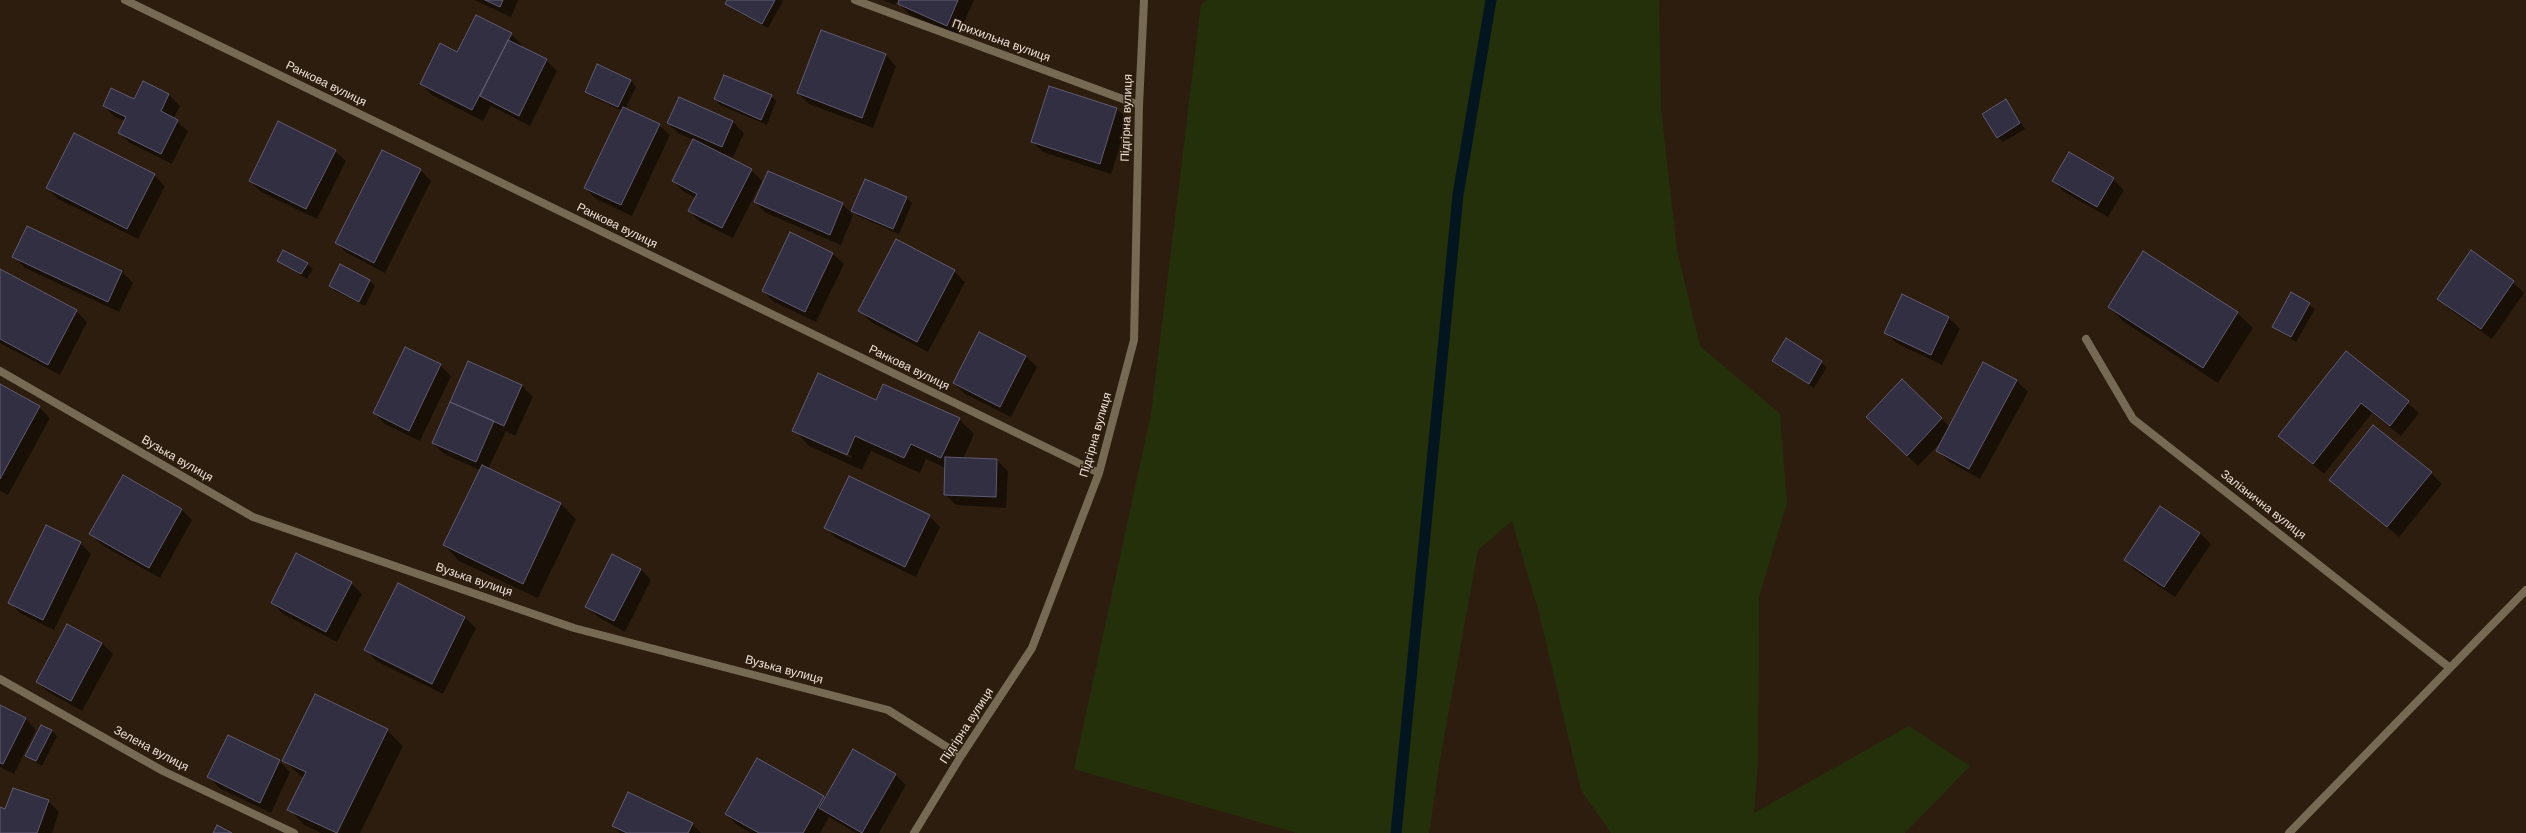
<!DOCTYPE html>
<meta charset="utf-8">
<style>
body{margin:0}
canvas{display:block;background:#2d1d0e}
</style>
<canvas width="2526" height="833"></canvas>
<script>
const ctx = document.querySelector('canvas').getContext('2d');
ctx.lineJoin = 'round';
function fillPath(path, color) {
  ctx.fillStyle = color;
  ctx.fill(path, 'evenodd');
}
function poly(rows) {
  const path = new Path2D();
  for (const r of rows) {
    path.moveTo(r[0], r[1]);
    for (let i = 2; i < r.length; i += 2) path.lineTo(r[i], r[i + 1]);
  }
  return path;
}
function trace(path, color, width, dash) {
  ctx.strokeStyle = color;
  ctx.lineWidth = width;
  ctx.lineCap = dash ? 'butt' : 'round';
  ctx.setLineDash(dash || []);
  ctx.stroke(path);
}
function drawText(font, color, halo, rows, align = 'center') {
  ctx.font = font + ' Helvetica,sans-serif';
  ctx.lineWidth = 3;
  ctx.setLineDash([]);
  ctx.textBaseline = 'middle';
  ctx.strokeStyle = halo;
  ctx.fillStyle = color;
  for (const [text, x, y, turn = 0] of rows) {
    ctx.save();
    ctx.translate(x, y);
    ctx.rotate((+turn || 0) * Math.PI / 180);
    ctx.textAlign = isNaN(turn) ? turn : align;
    if (halo) ctx.strokeText(text, 0, 0);
    ctx.fillText(text, 0, 0);
    ctx.restore();
  }
}
fillPath(poly([
 [1207,0,1659,0,1661,109,1677,250,1700,346,1780,414,1787,503,1759,597,1758,762,1754,813,1909,726,1970,766,1905,833,1611,833,1581,790,1539,613,1512,521,1478,550,1440,760,1429,833,1297,833,1074,769,1151,414,1201,5]
]), '#23300a');
fillPath(poly([
 [474,0,518,0,511,17],
 [728,0,781,0,783,1,768,28,732,9,726,3],
 [883,0,898,0,895,5],
 [900,0,974,0,958,36,910,15,899,4],
 [822,31,886,55,896,66,873,128,809,104,798,93],
 [511,34,522,45,521,47,546,60,557,71,530,126,491,106,483,121,432,95,421,84,458,53],
 [598,66,631,81,636,87,625,109,659,125,670,135,632,216,596,199,585,188,623,111,592,97,586,91],
 [143,82,169,95,180,106,173,119,188,131,172,164,130,143,119,133,125,121,115,117,104,106,135,100],
 [1050,88,1117,109,1128,120,1111,174,1043,152,1032,141],
 [771,96,776,101,767,125,720,105,715,99],
 [679,99,733,122,744,133,733,157,712,150,751,170,762,181,733,238,700,222,689,211,696,198,684,192,673,181,694,140,679,134,668,123],
 [2006,100,2025,129,2003,142,1997,137],
 [335,151,346,161,317,219,261,192,250,181],
 [420,170,431,181,385,273,347,253,336,243],
 [154,175,165,186,138,239,58,199,47,188],
 [2113,179,2124,190,2108,217,2064,192,2053,181],
 [866,180,907,198,912,203,899,234,858,216,852,211],
 [755,202,842,204,853,215,841,245,766,213],
 [27,227,122,272,133,283,119,312,25,268,14,257],
 [790,234,833,254,844,264,816,322,774,302,763,291],
 [2144,253,2237,313,2253,328,2218,383,2124,322,2109,307],
 [278,261,307,264,313,269,307,279],
 [340,266,370,281,375,286,365,306,335,291,330,286],
 [0,271,76,311,87,322,60,375,0,343],
 [954,271,965,282,928,352,871,322,860,311],
 [2513,282,2524,293,2492,339,2449,309,2438,298],
 [2291,293,2315,309,2296,342,2273,326],
 [1949,318,1960,329,1942,365,1896,343,1885,332],
 [1786,340,1827,367,1814,388,1773,361],
 [2346,352,2419,413,2401,436,2372,413,2324,474,2280,436],
 [1026,356,1037,367,1011,417,965,394,954,383],
 [469,362,522,386,533,397,515,436,506,431,488,469,561,504,576,519,538,598,459,561,444,545,480,470,444,454,433,443],
 [1984,363,2017,381,2028,392,1980,479,1948,461,1937,450,1941,442,1918,466,1878,428,1902,381,1950,427],
 [440,365,451,376,420,441,385,424,374,413],
 [0,386,39,407,50,418,8,495,0,491],
 [876,401,959,419,974,434,963,459,997,460,1008,471,1006,508,956,505,945,495,946,468,926,459,920,473,871,451,862,470,809,446,794,430],
 [811,438,852,456,851,458,811,440],
 [2431,473,2442,484,2399,537,2330,480],
 [181,509,192,520,160,578,102,545,91,534],
 [929,516,940,527,916,577,836,538,825,527],
 [2200,533,2211,544,2175,597,2136,571,2125,560],
 [80,543,91,554,54,630,20,613,9,602],
 [641,569,651,580,625,632,598,617,587,607],
 [351,583,362,594,337,642,283,614,272,603],
 [465,618,476,628,443,694,376,661,366,650],
 [67,625,102,643,113,654,82,711,48,692,37,681],
 [0,706,26,719,36,730,14,774,0,767],
 [387,730,403,746,360,833,321,833,304,825,289,809,304,779,284,761],
 [52,731,57,736,42,766,27,756],
 [279,761,290,772,271,813,219,788,209,777],
 [895,774,906,785,879,833,856,833,829,817,820,833,751,833,737,825,726,814,823,797,825,799],
 [48,801,59,812,52,833,0,833,0,808,6,810],
 [692,824,701,833,620,833,613,826]
]), '#0007');
trace(poly([
 [1396,833,1458,195,1491,0]
]), '#03151e', 11);
const building = poly([
 [485,0,503,0,500,7,485,0],
 [727,0,775,0,762,24,725,4,727,0],
 [899,0,958,0,947,26,898,4,899,0],
 [476,15,512,33,472,110,420,84,440,43,457,52,476,15],
 [821,30,886,54,862,118,797,93,821,30],
 [508,40,547,59,519,116,480,96,508,40],
 [597,64,631,80,618,107,585,92,597,64],
 [724,75,772,95,761,120,714,99,724,75],
 [143,81,169,94,161,111,178,120,161,154,118,133,126,117,103,106,111,88,134,99,143,81],
 [1049,86,1117,108,1100,164,1031,142,1049,86],
 [679,97,733,121,722,147,667,123,679,97],
 [2006,99,2020,123,1997,138,1982,114,2006,99],
 [623,107,660,124,621,205,584,188,623,107],
 [278,121,336,150,306,209,249,181,278,121],
 [74,133,155,174,127,229,46,188,74,133],
 [693,139,752,169,722,228,688,211,697,194,672,181,693,139],
 [382,150,421,169,374,263,335,243,382,150],
 [2069,152,2114,178,2097,207,2052,181,2069,152],
 [768,171,843,203,830,235,754,202,768,171],
 [865,179,907,197,893,229,851,211,865,179],
 [27,226,122,271,108,302,12,257,27,226],
 [790,232,833,253,805,312,762,291,790,232],
 [896,239,955,270,917,342,858,311,896,239],
 [283,250,308,263,301,274,277,261,283,250],
 [2471,250,2514,281,2481,329,2437,299,2471,250],
 [2143,251,2238,312,2203,368,2108,307,2143,251],
 [340,264,370,280,359,302,329,286,340,264],
 [0,269,77,310,48,365,0,339,0,269],
 [2291,292,2310,303,2291,337,2272,327,2291,292],
 [1902,294,1949,317,1931,355,1884,333,1902,294],
 [979,332,1026,356,1000,407,953,383,979,332],
 [1786,338,1822,361,1809,384,1772,361,1786,338],
 [405,347,441,364,409,431,373,413,405,347],
 [2346,351,2409,401,2390,426,2361,403,2313,464,2278,436,2346,351],
 [468,361,522,385,504,426,450,402,468,361],
 [1983,362,2017,380,1969,469,1936,451,1983,362],
 [818,373,876,400,883,384,960,418,941,458,911,444,904,458,855,436,847,455,792,431,818,373],
 [1902,379,1942,418,1907,456,1866,417,1902,379],
 [0,384,40,406,0,479,0,384],
 [450,402,494,421,476,462,432,443,450,402],
 [2373,425,2432,472,2387,527,2329,480,2373,425],
 [945,457,997,459,996,497,944,495,945,457],
 [482,465,561,503,523,584,443,545,482,465],
 [123,475,182,509,149,568,89,534,123,475],
 [849,476,930,515,905,567,824,528,849,476],
 [2160,506,2200,533,2164,587,2124,560,2160,506],
 [46,525,81,542,43,620,8,603,46,525],
 [296,553,352,582,326,632,271,603,296,553],
 [612,554,641,569,614,621,585,607,612,554],
 [398,583,465,617,432,684,364,650,398,583],
 [67,624,102,643,71,701,36,682,67,624],
 [315,694,388,729,337,833,287,810,306,772,282,761,315,694],
 [0,705,26,718,3,764,0,763,0,705],
 [41,725,52,730,36,761,25,756,41,725],
 [228,735,280,760,260,803,207,777,228,735],
 [853,749,896,774,862,833,819,808,853,749],
 [757,758,824,796,803,833,759,833,725,814,757,758],
 [13,788,49,800,37,833,0,833,0,807,5,809,13,788],
 [628,792,693,823,688,833,627,833,612,826,628,792],
 [217,825,232,833,213,833,217,825]
]);
fillPath(building, '#332f43');
trace(building, '#5f5b71', 1);
trace(poly([
 [125,0,1099,473],
 [855,0,1139,105],
 [2086,339,2133,419,2450,668],
 [0,371,253,517,574,628,888,710,961,756],
 [0,679,163,771,294,833],
 [914,833,961,756,1032,648,1099,473,1134,340,1139,105,1144,0],
 [2289,833,2526,590]
]), '#776a55', 8);
drawText('12px', '#ece0d7', '#2d1d0e', [
 ["Прихильна вулиця",1001,41,20],
 ["Ранкова вулиця",326,84,26],
 ["Підгірна вулиця",1127,118,-88],
 ["Ранкова вулиця",617,226,26],
 ["Ранкова вулиця",909,368,26],
 ["Підгірна вулиця",1096,435,-74],
 ["Вузька вулиця",177,459,30],
 ["Залізнична вулиця",2263,505,38],
 ["Вузька вулиця",474,580,19],
 ["Вузька вулиця",784,670,15],
 ["Підгірна вулиця",967,726,-57],
 ["Зелена вулиця",151,749,28]
]);
</script>
